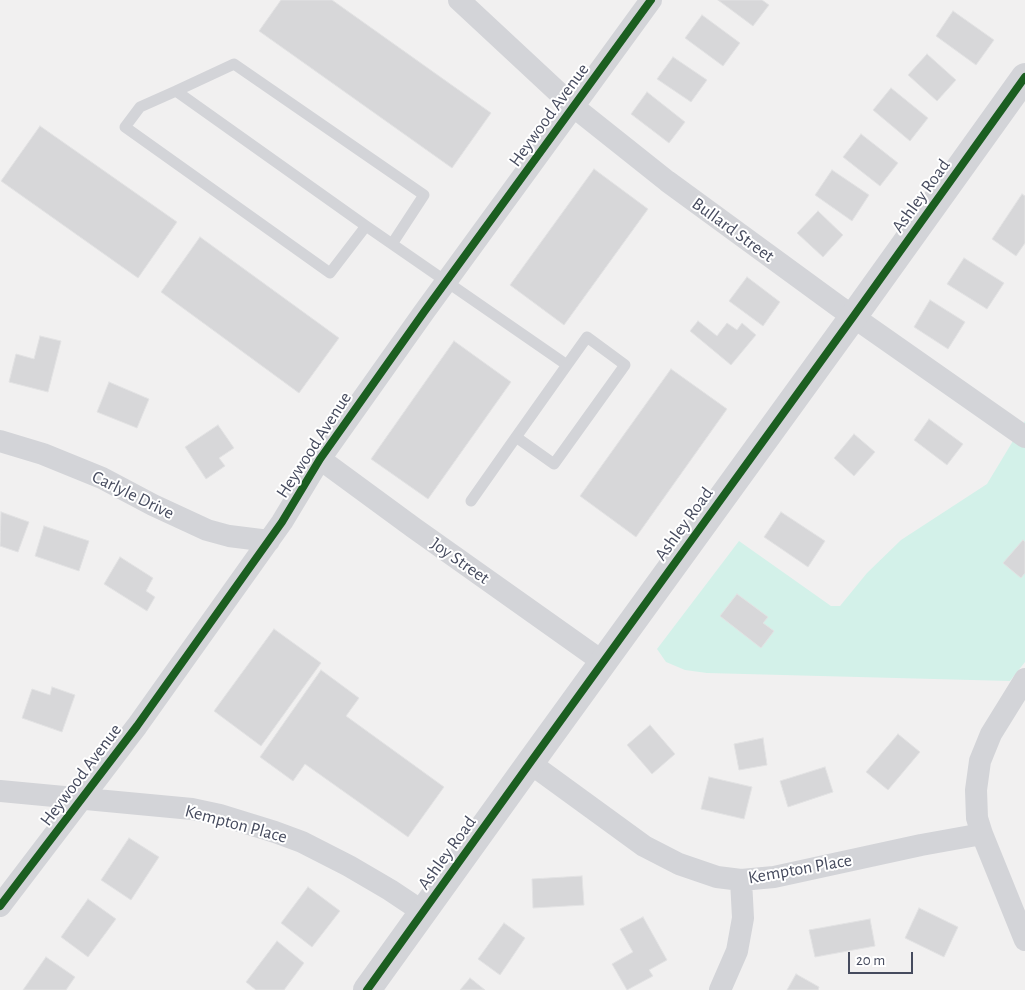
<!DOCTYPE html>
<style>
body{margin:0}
#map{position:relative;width:1025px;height:990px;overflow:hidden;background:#f1f0f0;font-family:"Alegreya Sans",sans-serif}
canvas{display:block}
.scale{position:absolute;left:848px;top:952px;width:65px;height:22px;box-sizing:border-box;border:2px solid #464b5e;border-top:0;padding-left:6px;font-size:15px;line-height:18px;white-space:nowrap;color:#464b5e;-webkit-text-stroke:4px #fff;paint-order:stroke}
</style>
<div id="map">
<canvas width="1025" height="990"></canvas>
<div class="scale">20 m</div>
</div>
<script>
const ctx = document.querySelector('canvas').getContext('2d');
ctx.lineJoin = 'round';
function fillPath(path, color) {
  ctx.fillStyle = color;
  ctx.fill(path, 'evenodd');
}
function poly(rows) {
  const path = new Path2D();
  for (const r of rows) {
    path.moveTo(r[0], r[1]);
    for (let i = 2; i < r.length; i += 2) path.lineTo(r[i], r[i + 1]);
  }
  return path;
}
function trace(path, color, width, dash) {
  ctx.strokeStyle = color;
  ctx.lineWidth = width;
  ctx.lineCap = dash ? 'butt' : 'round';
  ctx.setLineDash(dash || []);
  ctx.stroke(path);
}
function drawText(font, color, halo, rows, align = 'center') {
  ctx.font = font + ' "Alegreya Sans",sans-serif';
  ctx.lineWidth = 4;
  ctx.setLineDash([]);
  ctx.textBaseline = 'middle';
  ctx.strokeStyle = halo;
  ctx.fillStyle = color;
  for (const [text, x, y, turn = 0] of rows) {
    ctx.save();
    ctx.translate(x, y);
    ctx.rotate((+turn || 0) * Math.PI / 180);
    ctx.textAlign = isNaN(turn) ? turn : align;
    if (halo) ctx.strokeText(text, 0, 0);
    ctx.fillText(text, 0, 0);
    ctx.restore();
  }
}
fillPath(poly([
 [1025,421,1025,662,1010,681,707,673,685,670,666,662,657,649,739,541,831,606,840,606,867,573,901,540,987,484]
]), '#d3f1e9');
const building = poly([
 [281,0,332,0,491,113,452,168,259,31,281,0],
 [718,0,762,0,769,5,753,26,718,0],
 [953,11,994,40,976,65,936,36,953,11],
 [702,15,740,43,723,66,685,38,702,15],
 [927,54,956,80,937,101,908,75,927,54],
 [673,57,707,80,691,102,657,79,673,57],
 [891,88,928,118,910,141,873,110,891,88],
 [647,92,685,122,669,143,631,114,647,92],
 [40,126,177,222,138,278,1,181,40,126],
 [861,134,898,163,880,186,843,157,861,134],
 [594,169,648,209,564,325,510,285,594,169],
 [832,170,869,195,852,221,815,195,832,170],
 [1022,194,1025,196,1025,243,1016,256,992,239,1022,194],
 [818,211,843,235,823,257,797,233,818,211],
 [200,237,339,338,299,393,161,292,200,237],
 [964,258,1004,283,987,309,947,284,964,258],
 [747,277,780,302,763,326,729,301,747,277],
 [930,300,965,322,948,349,914,327,930,300],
 [698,321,717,336,727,323,737,330,742,323,756,335,731,365,690,331,698,321],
 [40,336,61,341,48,392,9,382,16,354,34,359,40,336],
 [454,341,511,382,428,499,371,459,454,341],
 [671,369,727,409,636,537,580,496,671,369],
 [109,382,149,399,137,428,97,412,109,382],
 [929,419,963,444,947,465,914,440,929,419],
 [218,425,234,448,219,458,225,466,206,479,185,447,218,425],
 [854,434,875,452,854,476,834,458,854,434],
 [1,512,29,522,18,552,0,546,1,512],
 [781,512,825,541,808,567,764,537,781,512],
 [44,526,89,541,79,571,35,556,44,526],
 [1023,540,1025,542,1025,573,1021,578,1003,563,1023,540],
 [120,557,153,578,146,591,155,597,147,611,104,584,120,557],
 [737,594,768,617,763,623,774,631,761,648,720,616,737,594],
 [274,629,321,663,261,746,214,711,274,629],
 [321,670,359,698,346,716,444,787,408,837,305,764,293,781,260,757,321,670],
 [52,687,75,695,62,732,22,718,32,689,50,695,52,687],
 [650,725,675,754,652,774,627,745,650,725],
 [898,734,920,752,888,790,866,772,898,734],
 [763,738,767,765,739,770,734,744,763,738],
 [825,767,833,792,788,807,780,781,825,767],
 [709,777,752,787,744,819,701,809,709,777],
 [129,838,159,857,131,900,101,880,129,838],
 [582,876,584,905,533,908,532,879,582,876],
 [308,887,340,911,312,947,281,923,308,887],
 [88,899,116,919,88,957,61,937,88,899],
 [919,908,958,927,944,957,905,938,919,908],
 [643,917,667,960,649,970,653,976,627,990,612,964,633,952,620,929,643,917],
 [870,919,875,946,815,957,809,930,870,919],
 [504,923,525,938,500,975,478,959,504,923],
 [277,941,304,963,284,990,256,990,246,982,277,941],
 [46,957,75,977,66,990,23,990,46,957],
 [796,974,819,987,818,990,787,990,796,974],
 [470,978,485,990,460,990,470,978]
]);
fillPath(building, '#d7d7d9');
trace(building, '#e2e2e3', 1);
trace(poly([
 [176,91,234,64,424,195,392,244],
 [366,226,330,273,125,127,140,107,176,91,366,226,567,365,587,337,625,365,554,464,516,437,567,365],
 [471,501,516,437]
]), '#d3d4d8', 11);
trace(poly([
 [459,0,574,107,667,181,838,306,1025,437],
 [0,441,43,454,102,478,153,505,207,530,229,536,269,541],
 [320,459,414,528,603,662],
 [1025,679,991,734,980,761,976,790,977,818,982,834,1025,940],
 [530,763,644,846,679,864,717,877,741,880,774,877,921,845,982,834],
 [0,791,192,809,220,815,275,832,302,842,349,866,390,890,423,912],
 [0,906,137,726,282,522,320,459,424,312,651,0],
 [720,990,737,951,743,918,741,880]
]), '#d3d4d8', 22);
trace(poly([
 [367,990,530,763,853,317,1025,77]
]), '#d3d4d8', 28);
trace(poly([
 [0,906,137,726,282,522,320,459,424,312,651,0],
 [367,990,530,763,853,317,1025,77]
]), '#1b5e20', 8);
drawText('18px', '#464b5e', '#fff', [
 ["Heywood Avenue",549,115,-54],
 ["Ashley Road",921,196,-54],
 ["Bullard Street",733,230,36],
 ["Heywood Avenue",314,445,-57],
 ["Carlyle Drive",133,495,26],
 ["Ashley Road",684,524,-54],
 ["Joy Street",460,561,35],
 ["Heywood Avenue",81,775,-53],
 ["Kempton Place",236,824,15],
 ["Ashley Road",447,853,-54],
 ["Kempton Place",800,869,-10]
]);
</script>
